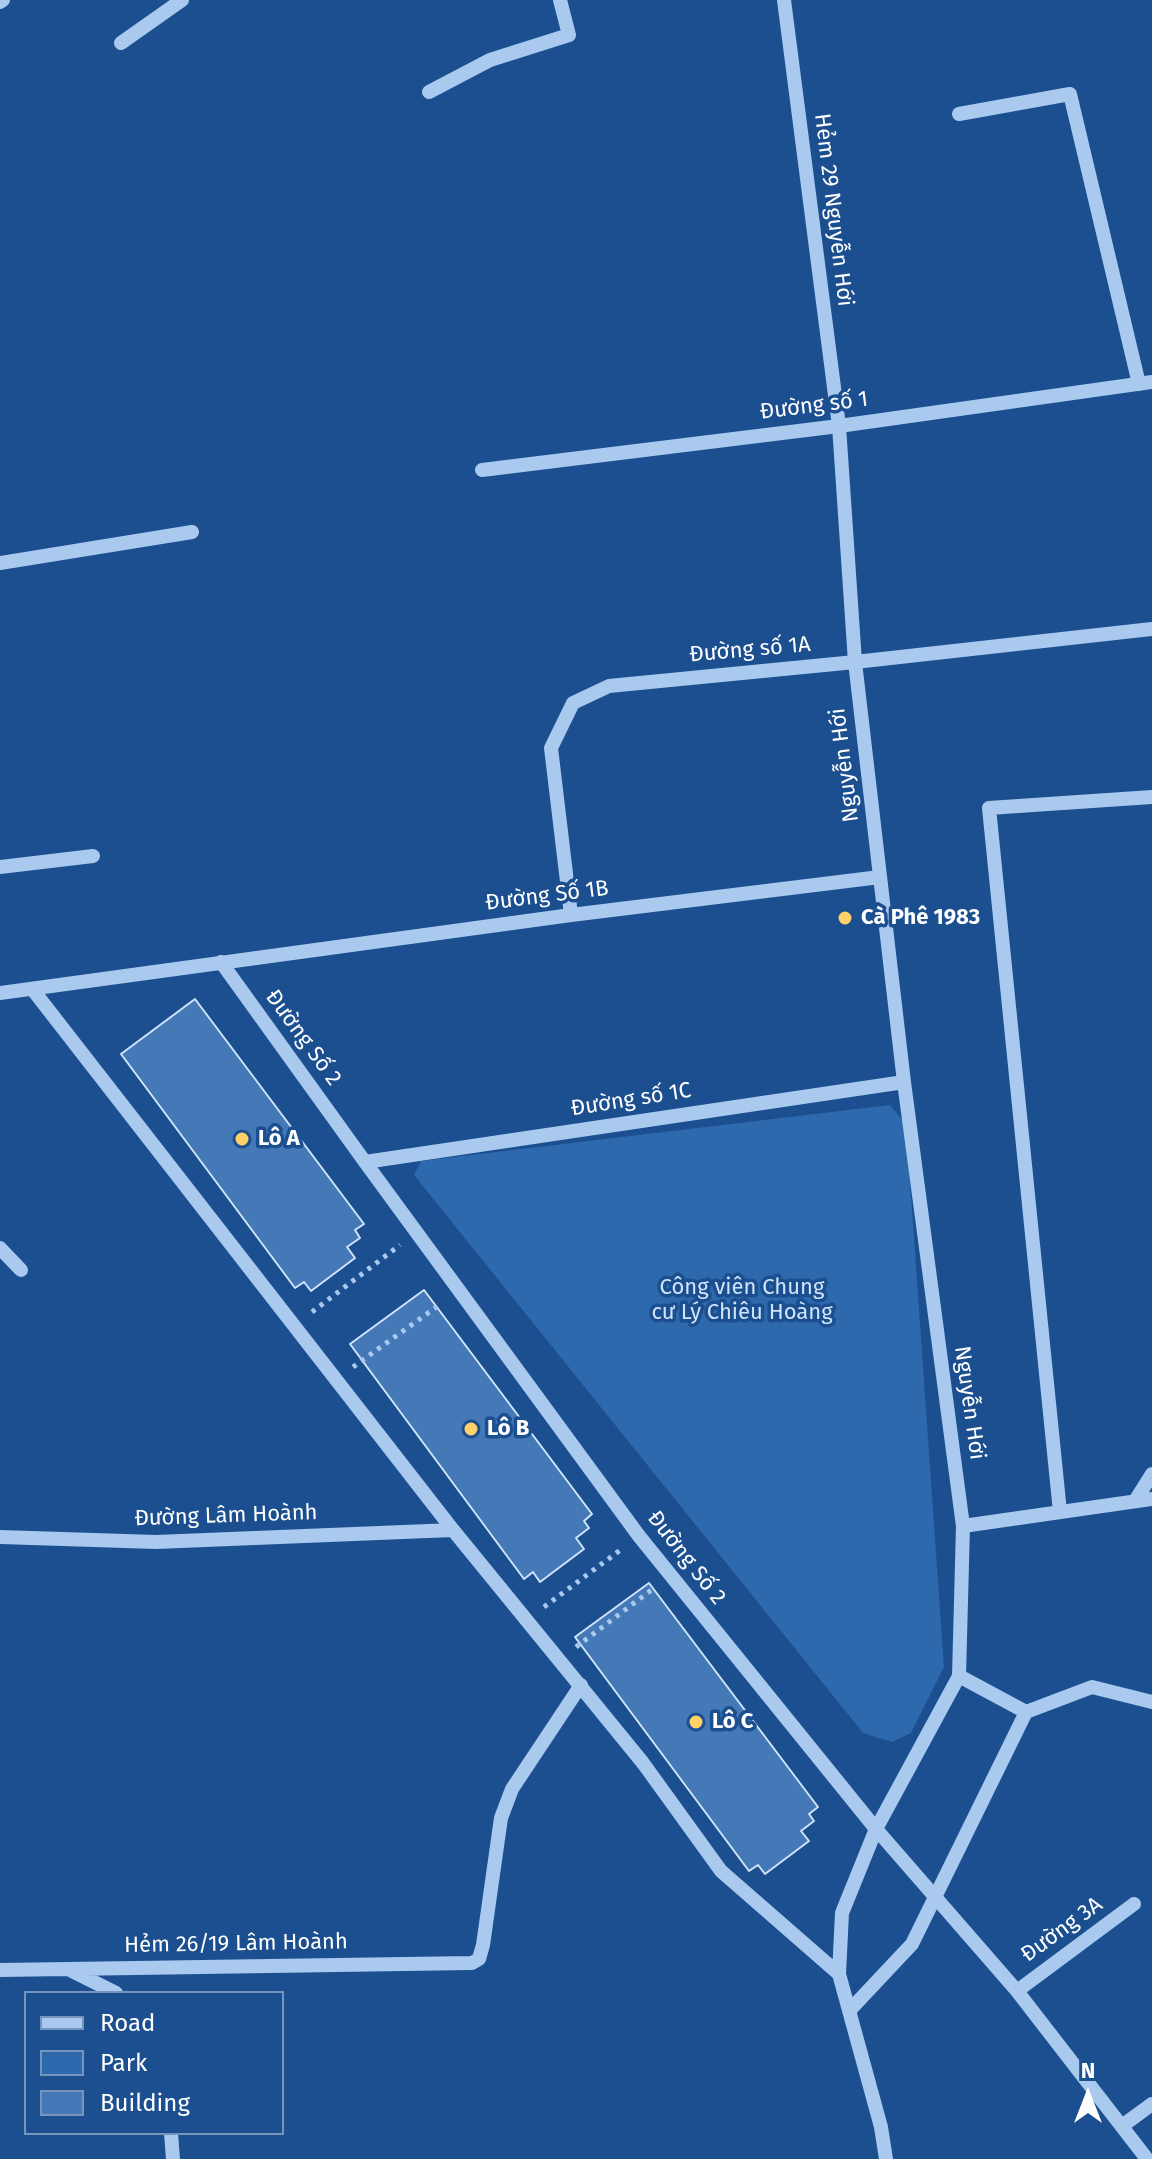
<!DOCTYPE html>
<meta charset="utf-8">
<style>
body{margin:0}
#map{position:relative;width:1152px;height:2159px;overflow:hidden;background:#1b4f8f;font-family:"Fira Sans",sans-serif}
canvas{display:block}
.legend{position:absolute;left:24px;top:1991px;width:260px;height:144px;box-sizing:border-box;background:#1b4f8f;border:2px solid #7695bc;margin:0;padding:10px 14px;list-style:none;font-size:24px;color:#fff}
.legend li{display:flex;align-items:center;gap:16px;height:40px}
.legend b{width:40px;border:2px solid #7695bc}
.north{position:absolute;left:1048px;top:2055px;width:80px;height:80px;-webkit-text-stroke:6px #1b4f8f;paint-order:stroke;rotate:0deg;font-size:22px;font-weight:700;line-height:32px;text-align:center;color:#fff}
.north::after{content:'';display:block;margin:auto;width:28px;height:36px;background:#fff;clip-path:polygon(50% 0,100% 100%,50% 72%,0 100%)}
</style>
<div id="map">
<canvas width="1152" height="2159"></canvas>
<ul class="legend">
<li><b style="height:10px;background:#a9c9ee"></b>Road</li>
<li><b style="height:22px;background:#2e69ad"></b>Park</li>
<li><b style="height:22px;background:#4478b7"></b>Building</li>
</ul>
<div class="north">N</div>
</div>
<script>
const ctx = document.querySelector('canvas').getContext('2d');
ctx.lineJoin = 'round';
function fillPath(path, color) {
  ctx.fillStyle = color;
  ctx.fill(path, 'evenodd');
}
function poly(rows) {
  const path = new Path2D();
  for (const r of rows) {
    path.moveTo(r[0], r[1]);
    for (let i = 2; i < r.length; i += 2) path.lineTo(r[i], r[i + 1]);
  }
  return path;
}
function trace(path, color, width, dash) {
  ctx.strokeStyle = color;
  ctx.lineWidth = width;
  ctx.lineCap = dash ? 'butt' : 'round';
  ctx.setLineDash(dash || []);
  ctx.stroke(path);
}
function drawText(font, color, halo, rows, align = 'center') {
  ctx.font = font + ' "Fira Sans",sans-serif';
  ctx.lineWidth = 7;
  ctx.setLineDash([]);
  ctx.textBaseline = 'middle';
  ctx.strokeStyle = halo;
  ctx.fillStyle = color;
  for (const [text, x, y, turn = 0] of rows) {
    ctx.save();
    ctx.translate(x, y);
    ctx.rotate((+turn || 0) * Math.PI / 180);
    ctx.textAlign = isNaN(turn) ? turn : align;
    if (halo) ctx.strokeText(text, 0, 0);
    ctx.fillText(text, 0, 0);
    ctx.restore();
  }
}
fillPath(poly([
 [890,1105,906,1124,944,1667,911,1733,892,1742,863,1733,414,1175,421,1161]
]), '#2e69ad');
const building = poly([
 [195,999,364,1224,355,1230,360,1238,347,1247,355,1258,311,1291,304,1282,295,1288,121,1054,195,999],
 [424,1290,592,1514,584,1521,589,1528,576,1538,584,1549,540,1582,533,1572,524,1579,350,1344,424,1290],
 [649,1583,818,1807,809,1814,814,1821,801,1831,809,1841,765,1874,758,1865,749,1871,575,1637,649,1583]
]);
fillPath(building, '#4478b7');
trace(building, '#cfe3fa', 2);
trace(poly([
 [312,1312,400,1245],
 [353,1367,442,1303],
 [544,1607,623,1548],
 [576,1647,654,1588]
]), '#a9c9ee', 5, [4, 6]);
trace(poly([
 [784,0,839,426,855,662,904,1082,963,1526,959,1676,876,1829,842,1913,839,1974,881,2127,886,2159],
 [0,2,3,0],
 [121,43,182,0],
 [429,92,490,60,569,35,560,0],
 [959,114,1070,94,1139,384],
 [482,470,839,426,1152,382],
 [0,563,192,532],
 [0,867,93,856],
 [571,915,551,748,573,703,609,686,855,662,1152,629],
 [221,962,365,1162,639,1536,876,1829,1017,1991,1147,2159],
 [33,990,453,1530,643,1763,721,1871,839,1974],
 [0,993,571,915,880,877],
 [365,1162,904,1082],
 [0,1248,21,1270],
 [1135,1501,1152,1474],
 [1060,1512,989,808,1152,797],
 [963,1526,1152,1499],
 [0,1537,156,1542,453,1530],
 [959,1676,1026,1712,1092,1687,1152,1702],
 [0,1970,472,1963,479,1959,483,1945,501,1818,512,1789,581,1685],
 [72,1971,116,1993],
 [1017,1991,1134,1904],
 [849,2011,912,1944,1026,1712],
 [1122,2126,1152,2104],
 [171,2133,173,2159]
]), '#a9c9ee', 14);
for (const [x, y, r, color] of [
 [845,918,8,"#ffd166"],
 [242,1139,8,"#ffd166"],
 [471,1429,8,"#ffd166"],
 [696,1722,8,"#ffd166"]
]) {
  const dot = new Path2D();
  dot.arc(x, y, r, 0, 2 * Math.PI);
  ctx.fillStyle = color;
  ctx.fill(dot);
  trace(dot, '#1b4f8f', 3);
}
drawText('22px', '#fff', '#1b4f8f', [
 ["Hẻm 29 Nguyễn Hới",833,210,83],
 ["Đường số 1",814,406,-7],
 ["Đường số 1A",750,650,-5],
 ["Nguyễn Hới",845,765,-97],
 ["Đường Số 1B",547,896,-7],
 ["Đường Số 2",303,1038,54],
 ["Đường số 1C",631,1100,-9],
 ["Nguyễn Hới",969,1403,82],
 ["Đường Lâm Hoành",226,1516,-2],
 ["Đường Số 2",686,1558,52],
 ["Đường 3A",1062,1930,-36],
 ["Hẻm 26/19 Lâm Hoành",236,1944,-1]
]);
drawText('bold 22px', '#fff', '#1b4f8f', [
 ["Cà Phê 1983",861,918],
 ["Lô A",258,1139],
 ["Lô B",487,1429],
 ["Lô C",712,1722]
], 'left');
drawText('22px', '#cfe3fa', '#1b4f8f', [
 ["Công viên Chung",742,1288],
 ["cư Lý Chiêu Hoàng",742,1313]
]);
</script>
